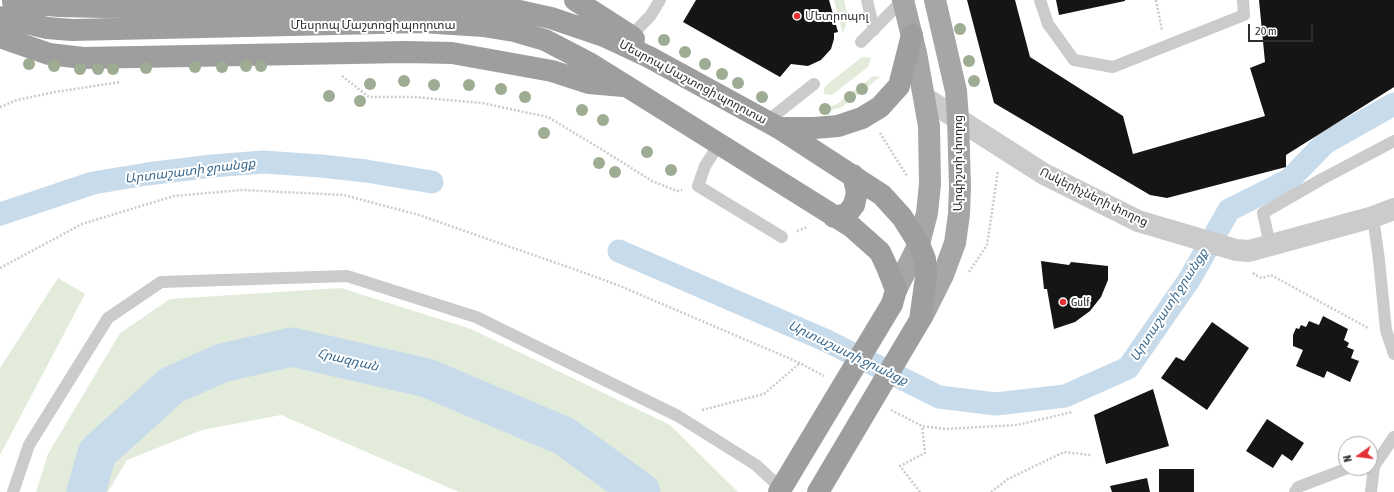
<!DOCTYPE html>
<meta charset="utf-8">
<style>
body{margin:0}
#map{position:relative;width:1394px;height:492px;overflow:hidden;background:#fff;font-family:"Asap Condensed",sans-serif}
canvas{display:block}
.north{position:absolute;left:1338px;top:436px;width:40px;height:40px;box-sizing:border-box;background:#fff;border:1px solid #ababab;border-radius:50%;rotate:256deg;font-size:11px;font-weight:700;line-height:16px;text-align:center;color:#2e2e2e}
.north::after{content:'';display:block;margin:auto;width:14px;height:18px;background:#e52f34;clip-path:polygon(50% 0,100% 100%,50% 72%,0 100%)}
.scale{position:absolute;left:1248px;top:24px;width:65px;height:18px;box-sizing:border-box;border:2px solid #2e2e2e;border-top:0;padding-left:5px;font-size:12px;line-height:14px;white-space:nowrap;color:#2e2e2e;-webkit-text-stroke:3px #fff;paint-order:stroke}
</style>
<div id="map">
<canvas width="1394" height="492"></canvas>
<div class="north">N</div>
<div class="scale">20 m</div>
</div>
<script>
const ctx = document.querySelector('canvas').getContext('2d');
ctx.lineJoin = 'round';
function fillPath(path, color) {
  ctx.fillStyle = color;
  ctx.fill(path, 'evenodd');
}
function poly(rows) {
  const path = new Path2D();
  for (const r of rows) {
    path.moveTo(r[0], r[1]);
    for (let i = 2; i < r.length; i += 2) path.lineTo(r[i], r[i + 1]);
  }
  return path;
}
function trace(path, color, width, dash) {
  ctx.strokeStyle = color;
  ctx.lineWidth = width;
  ctx.lineCap = dash ? 'butt' : 'round';
  ctx.setLineDash(dash || []);
  ctx.stroke(path);
}
function drawText(font, color, halo, rows, align = 'center') {
  ctx.font = font + ' "Asap Condensed","Noto Sans Armenian",sans-serif';
  ctx.lineWidth = 4;
  ctx.setLineDash([]);
  ctx.textBaseline = 'middle';
  ctx.strokeStyle = halo;
  ctx.fillStyle = color;
  for (const [text, x, y, turn = 0] of rows) {
    ctx.save();
    ctx.translate(x, y);
    ctx.rotate((+turn || 0) * Math.PI / 180);
    ctx.textAlign = isNaN(turn) ? turn : align;
    if (halo) ctx.strokeText(text, 0, 0);
    ctx.fillText(text, 0, 0);
    ctx.restore();
  }
}
fillPath(poly([
 [834,0,844,0,848,17,843,34],
 [862,57,871,58,868,67,832,95,824,94,824,88,829,83],
 [873,76,880,77,842,107,829,111,818,111,837,104],
 [58,278,85,294,0,455,0,368],
 [341,288,471,329,670,425,738,492,459,492,281,415,202,430,127,460,108,492,36,492,48,454,120,333,170,299]
]), '#e3ebdb');
trace(poly([
 [0,214,93,183,147,174,212,166,263,162,321,166,366,171,432,182],
 [619,251,825,340,939,397,996,404,1065,396,1128,368,1189,280,1229,210,1289,180,1325,143,1394,104]
]), '#c7dbeb', 23);
trace(poly([
 [86,492,97,453,172,385,222,363,292,347,427,378,564,436,641,492]
]), '#c7dbeb', 39);
fillPath(poly([
 [696,0,829,0,838,32,834,33,834,39,831,49,821,60,808,66,791,64,780,77,683,22],
 [967,0,1015,0,1030,57,1123,116,1133,154,1265,116,1250,68,1265,62,1259,0,1394,0,1394,87,1286,155,1286,167,1167,198,1150,195,994,103],
 [1056,0,1125,0,1125,1,1059,15],
 [1041,261,1069,265,1071,262,1108,266,1108,280,1101,297,1090,311,1075,322,1054,329,1047,289,1044,289],
 [1323,316,1348,329,1344,340,1349,343,1347,347,1354,350,1351,358,1359,361,1350,382,1327,371,1324,378,1296,366,1303,350,1293,346,1293,335,1296,328,1299,329,1301,325,1306,327,1309,321,1319,325],
 [1212,322,1249,348,1207,410,1161,378,1176,357,1184,361],
 [1153,389,1169,446,1106,464,1094,415],
 [1267,419,1304,443,1292,461,1282,454,1273,468,1246,451],
 [1159,469,1194,469,1194,492,1159,492],
 [1147,478,1150,492,1112,492,1110,486]
]), '#151515');
trace(poly([
 [1156,0,1162,30],
 [342,76,369,97,413,97,482,103,548,117,601,149,652,181,677,191,682,190],
 [0,107,17,100,55,92,120,82],
 [880,133,907,176],
 [797,231,808,227],
 [0,268,82,224,174,196,242,190,344,195,419,215,585,273,620,286,800,363,824,376],
 [969,272,987,245,998,171],
 [1253,273,1255,275,1262,278,1271,275,1368,328],
 [702,410,764,394,800,363],
 [891,410,922,426,945,429,1017,425,1072,412],
 [920,492,900,466,925,453,922,426],
 [991,492,1008,479,1064,452,1091,455]
]), '#cbcbcb', 2.5, [2, 2]);
trace(poly([
 [867,0,874,30],
 [1040,0,1048,24,1074,60,1113,67,1244,15,1243,0],
 [631,36,651,15,660,0],
 [861,42,903,0],
 [766,122,814,84],
 [719,144,705,166,698,186,782,237],
 [1373,217,1379,260,1386,330,1394,354],
 [1270,245,1263,213,1322,179,1394,141],
 [1370,466,1374,466,1394,437],
 [13,492,29,445,108,318,161,282,347,276,476,317,678,416,756,465,784,491],
 [1295,492,1298,487,1348,468],
 [1371,492,1374,466]
]), '#cbcbcb', 12);
trace(poly([
 [925,98,1044,174,1138,221,1236,250,1249,251,1373,217,1394,209]
]), '#cbcbcb', 22);
trace(poly([
 [896,290,919,244,927,213,930,184,929,126,916,53,903,0],
 [922,317,943,275,955,243,959,214,960,186,958,119,956,91,935,0]
]), '#a6a6a6', 22);
trace(poly([
 [575,0,631,36,634,39],
 [13,2,59,6,104,7,422,3,489,7,515,10,551,18,604,36,649,57,779,128,882,195,902,217,919,244,925,259,926,277,920,320,885,379],
 [3,17,47,28,72,30,422,22,483,26,514,31,545,40,591,64,852,227,880,252,887,267,896,290,892,304],
 [0,37,49,54,83,58,405,52,452,53,552,71,589,83,623,86],
 [779,128,814,128,838,126,862,118,880,107,899,86,912,35],
 [834,217,847,214,854,205,857,192,853,175]
]), '#9e9e9e', 22);
trace(poly([
 [779,492,892,304],
 [818,492,885,379]
]), '#9e9e9e', 22);
ctx.fillStyle = '#9eac93';
for (const [x, y] of [
 [960,29],
 [664,40],
 [685,52],
 [969,61],
 [29,64],
 [705,64],
 [54,66],
 [246,66],
 [261,66],
 [195,67],
 [222,67],
 [146,68],
 [80,69],
 [98,69],
 [113,69],
 [722,74],
 [404,81],
 [974,81],
 [738,83],
 [370,84],
 [434,85],
 [469,85],
 [501,89],
 [862,89],
 [329,96],
 [525,97],
 [762,97],
 [850,97],
 [360,101],
 [825,109],
 [582,110],
 [603,120],
 [544,133],
 [647,152],
 [599,163],
 [671,170],
 [615,172]
]) {
  ctx.beginPath();
  ctx.arc(x, y, 6, 0, 2 * Math.PI);
  ctx.fill();
}
for (const [x, y, r, color] of [
 [797,16,4,"#e52f34"],
 [1063,302,4,"#e52f34"]
]) {
  const dot = new Path2D();
  dot.arc(x, y, r, 0, 2 * Math.PI);
  ctx.fillStyle = color;
  ctx.fill(dot);
  trace(dot, '#fff', 1.5);
}
drawText('12px', '#2e2e2e', '#fff', [
 ["Մետրոպոլ",805,16],
 ["Gulf",1071,302]
], 'left');
drawText('12px', '#2e2e2e', '#fff', [
 ["Մեսրոպ Մաշտոցի պողոտա",373,25],
 ["Մեսրոպ Մաշտոցի պողոտա",693,82,28],
 ["Արգիշտի փողոց",958,163,-90],
 ["Ոսկերիչների փողոց",1094,197,26]
]);
drawText('italic 13px', '#3c6b8f', '#fff', [
 ["Արտաշատի ջրանցք",190,171,-7],
 ["Արտաշատի ջրանցք",1169,305,-57],
 ["Արտաշատի ջրանցք",848,353,26],
 ["Հրազդան",348,360,13]
]);
</script>
